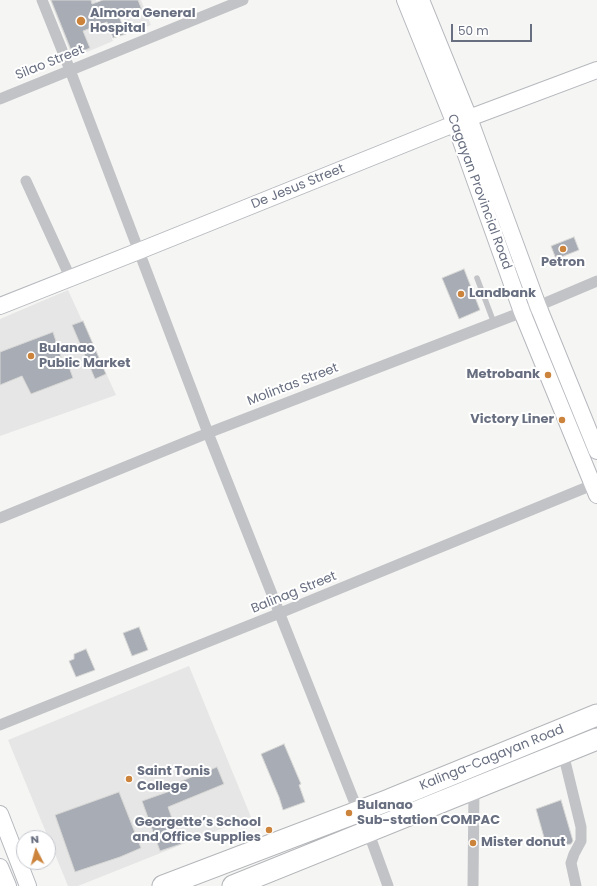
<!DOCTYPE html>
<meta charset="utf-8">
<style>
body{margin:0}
#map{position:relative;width:597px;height:886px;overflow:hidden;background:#f5f6f3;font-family:Poppins,sans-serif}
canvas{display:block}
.north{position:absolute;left:16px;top:830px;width:40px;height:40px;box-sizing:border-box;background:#fff;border:1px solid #c3c5cc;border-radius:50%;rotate:354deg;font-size:11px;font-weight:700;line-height:16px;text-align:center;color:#686f80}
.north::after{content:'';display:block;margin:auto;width:14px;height:18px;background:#cc843c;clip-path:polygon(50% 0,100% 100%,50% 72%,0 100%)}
.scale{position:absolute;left:451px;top:24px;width:81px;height:18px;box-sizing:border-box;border:2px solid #686f80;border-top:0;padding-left:5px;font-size:12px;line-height:14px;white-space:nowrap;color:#686f80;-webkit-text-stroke:3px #fff;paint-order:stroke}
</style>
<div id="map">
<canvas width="597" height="886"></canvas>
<div class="north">N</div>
<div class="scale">50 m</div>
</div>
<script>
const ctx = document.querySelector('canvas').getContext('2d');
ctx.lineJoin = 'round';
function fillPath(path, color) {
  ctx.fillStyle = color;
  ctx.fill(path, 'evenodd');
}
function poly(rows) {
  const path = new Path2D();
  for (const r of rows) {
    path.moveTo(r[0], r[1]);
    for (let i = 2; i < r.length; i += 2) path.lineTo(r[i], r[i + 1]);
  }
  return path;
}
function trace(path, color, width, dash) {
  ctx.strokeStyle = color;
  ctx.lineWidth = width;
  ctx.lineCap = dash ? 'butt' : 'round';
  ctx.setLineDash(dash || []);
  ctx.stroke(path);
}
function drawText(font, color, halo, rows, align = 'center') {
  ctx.font = font + ' Poppins,sans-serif';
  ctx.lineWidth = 4;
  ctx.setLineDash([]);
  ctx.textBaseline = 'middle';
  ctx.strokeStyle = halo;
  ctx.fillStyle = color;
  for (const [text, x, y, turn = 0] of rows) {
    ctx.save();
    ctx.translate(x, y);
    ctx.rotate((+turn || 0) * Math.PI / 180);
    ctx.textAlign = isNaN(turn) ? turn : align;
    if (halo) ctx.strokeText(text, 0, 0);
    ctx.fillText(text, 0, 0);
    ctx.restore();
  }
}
fillPath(poly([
 [50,0,96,0,113,41,73,58],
 [117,0,141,0,151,25,130,34],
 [68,290,116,395,0,436,0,319],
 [189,666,251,817,78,886,68,886,8,740]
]), '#e6e6e6');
const building = poly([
 [51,0,91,0,92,4,103,0,138,0,142,10,120,19,126,34,113,38,107,22,83,31,90,48,73,55,51,0],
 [574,237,579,250,556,259,551,246,574,237],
 [464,269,480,310,459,319,442,278,464,269],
 [83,321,106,374,95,379,72,325,83,321],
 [53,332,64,366,68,364,73,378,31,394,22,376,0,385,0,352,53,332],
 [139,627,148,650,132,656,123,633,139,627],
 [86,649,95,670,76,677,69,661,74,659,74,654,86,649],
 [284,744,301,784,299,785,305,802,283,810,279,797,261,754,284,744],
 [217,767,224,784,168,807,181,844,160,851,142,801,176,789,174,784,217,767],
 [119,792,141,848,120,857,75,872,55,815,119,792],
 [561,800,573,841,571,844,547,848,536,809,561,800]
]);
fillPath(building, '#a8acb4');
trace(building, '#d7d7d5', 1);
const secondary = poly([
 [405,0,455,124,522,312,597,495],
 [421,0,469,118,538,306,597,451],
 [0,306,139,251,469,118,597,70],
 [0,814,28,886],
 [0,867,8,886]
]);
const highway = poly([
 [163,886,389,800,597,715],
 [233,886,597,739]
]);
trace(secondary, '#b6b8be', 18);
trace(highway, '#b4b6ba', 23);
trace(poly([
 [477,278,494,323]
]), '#c2c3c7', 5.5);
trace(poly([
 [42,0,70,70,208,433,358,811,368,831,388,886],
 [0,99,243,0],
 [26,181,70,277],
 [0,518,208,433,538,306,597,281],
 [0,725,280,613,597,483],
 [563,753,581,827,581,841,574,854,571,863,576,886],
 [473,886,474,788]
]), '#c2c3c7', 11);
trace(secondary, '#fff', 16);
trace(highway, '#fff', 21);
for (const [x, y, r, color] of [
 [81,21,5,"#cc843c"],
 [563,249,4,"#cc843c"],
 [461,294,4,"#cc843c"],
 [31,356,4,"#cc843c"],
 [548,375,4,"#cc843c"],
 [562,420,4,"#cc843c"],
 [129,779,4,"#cc843c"],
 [349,813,4,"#cc843c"],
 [269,830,4,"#cc843c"],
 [473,843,4,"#cc843c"]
]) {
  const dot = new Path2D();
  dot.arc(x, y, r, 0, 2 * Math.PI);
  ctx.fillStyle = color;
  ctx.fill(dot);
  trace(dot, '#fff', 1.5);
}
drawText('bold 13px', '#686f80', '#fff', [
 ["Almora General",90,14],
 ["Hospital",90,29],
 ["Petron",563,263,"center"],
 ["Landbank",469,294],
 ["Bulanao",39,349],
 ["Public Market",39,364],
 ["Metrobank",540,375,"right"],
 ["Victory Liner",554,420,"right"],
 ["Saint Tonis",137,772],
 ["College",137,787],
 ["Bulanao",357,806],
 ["Sub-station COMPAC",357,821],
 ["Georgette’s School",261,823,"right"],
 ["and Office Supplies",261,838,"right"],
 ["Mister donut",481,843]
], 'left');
drawText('13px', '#686f80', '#fff', [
 ["Silao Street",50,63,-22],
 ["De Jesus Street",298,187,-22],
 ["Cagayan Provincial Road",479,192,70],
 ["Molintas Street",293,385,-21],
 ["Balinag Street",294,593,-22],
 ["Kalinga-Cagayan Road",492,758,-22]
]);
</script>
